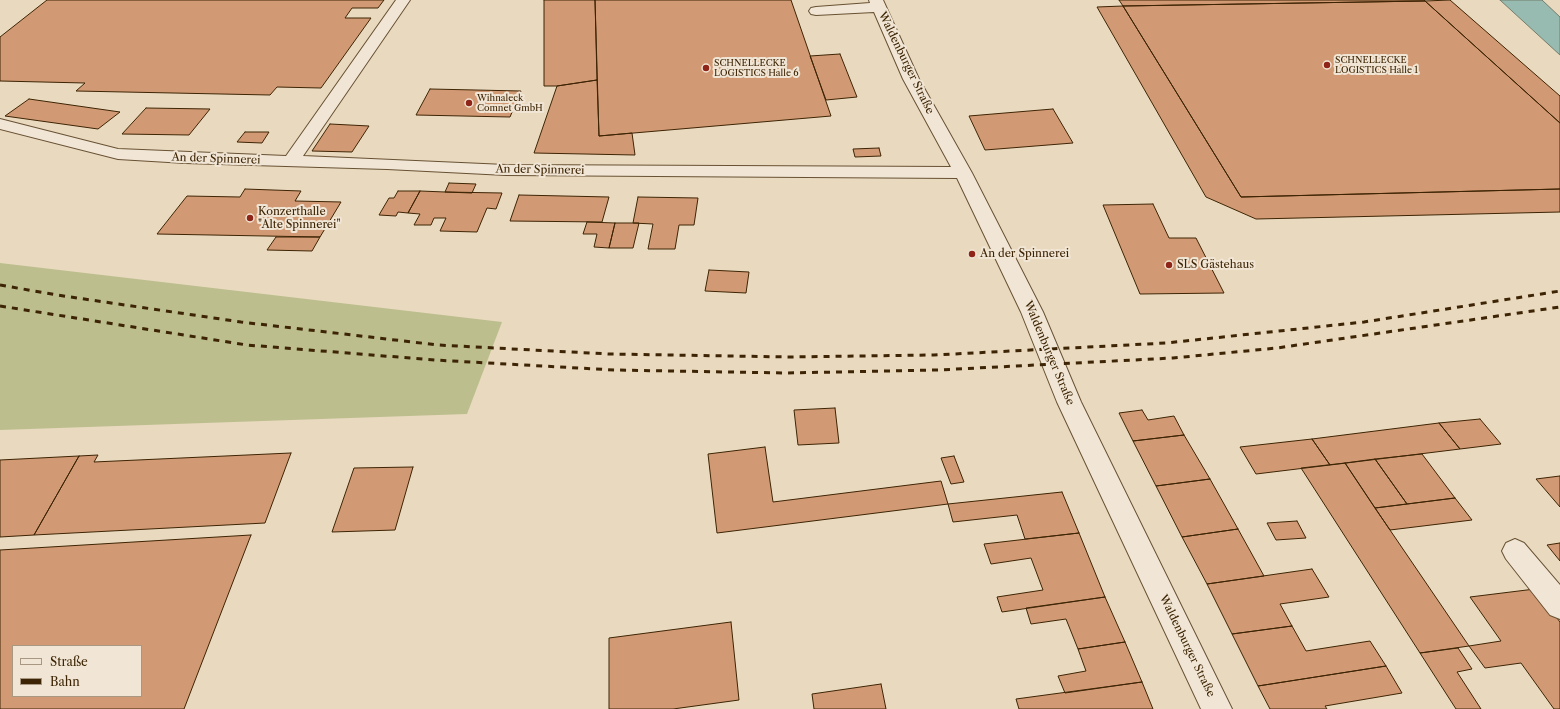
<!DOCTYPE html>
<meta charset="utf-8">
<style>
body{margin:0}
#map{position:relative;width:1560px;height:709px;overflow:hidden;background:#e9d9bf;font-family:"Libre Caslon Text",serif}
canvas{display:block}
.legend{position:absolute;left:12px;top:645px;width:130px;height:52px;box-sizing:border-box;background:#f1e6d5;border:1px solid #a99881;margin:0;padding:5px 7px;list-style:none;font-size:12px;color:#3d2404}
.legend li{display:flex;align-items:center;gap:8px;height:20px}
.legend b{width:20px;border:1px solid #a99881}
</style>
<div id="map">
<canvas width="1560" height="709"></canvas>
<ul class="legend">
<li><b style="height:5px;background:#f1e6d5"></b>Straße</li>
<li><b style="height:5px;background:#3d2404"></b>Bahn</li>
</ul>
</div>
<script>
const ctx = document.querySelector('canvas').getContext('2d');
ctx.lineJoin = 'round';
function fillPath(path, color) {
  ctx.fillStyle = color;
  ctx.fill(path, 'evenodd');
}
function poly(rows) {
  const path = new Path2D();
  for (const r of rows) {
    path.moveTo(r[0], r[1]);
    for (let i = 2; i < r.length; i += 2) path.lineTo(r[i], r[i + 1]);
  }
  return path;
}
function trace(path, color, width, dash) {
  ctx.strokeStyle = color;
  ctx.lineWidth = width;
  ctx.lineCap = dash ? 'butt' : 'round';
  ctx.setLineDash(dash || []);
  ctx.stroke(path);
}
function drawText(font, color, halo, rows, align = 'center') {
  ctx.font = font + ' "Libre Caslon Text",serif';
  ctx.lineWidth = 4;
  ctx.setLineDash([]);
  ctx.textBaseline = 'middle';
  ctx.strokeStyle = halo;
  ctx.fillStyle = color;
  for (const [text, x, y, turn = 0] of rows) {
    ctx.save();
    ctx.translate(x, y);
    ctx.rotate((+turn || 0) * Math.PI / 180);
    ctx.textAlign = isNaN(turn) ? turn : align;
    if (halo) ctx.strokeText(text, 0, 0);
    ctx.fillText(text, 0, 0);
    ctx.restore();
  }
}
fillPath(poly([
 [0,263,502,322,467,414,0,430]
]), '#bcbe8e');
const water = poly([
 [1500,0,1542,0,1560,17,1560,55,1500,0]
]);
fillPath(water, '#97bab1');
trace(water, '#737e6c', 1);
const building = poly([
 [47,0,384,0,378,8,352,8,345,18,371,18,321,88,277,87,270,95,76,91,85,83,0,81,0,37,47,0],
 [544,0,595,0,597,80,557,86,544,86,544,0],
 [595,0,791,0,831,116,599,136,595,0],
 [1119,0,1424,0,1425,1,1123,6,1119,0],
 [1450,0,1560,96,1560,123,1425,1,1450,0],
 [1425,1,1560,123,1560,189,1241,197,1123,6,1425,1],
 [1123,6,1241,197,1560,189,1560,212,1256,219,1206,197,1097,7,1123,6],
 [840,54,857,97,826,100,810,56,840,54],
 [597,80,599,136,632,133,635,155,534,153,557,86,597,80],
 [430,89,521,91,510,117,416,115,430,89],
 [29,99,120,112,98,129,5,116,29,99],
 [146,108,210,109,189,135,122,134,146,108],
 [1053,109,1073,143,985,150,969,116,1053,109],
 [330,124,369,126,352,152,312,151,330,124],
 [245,132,269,132,262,143,237,142,245,132],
 [879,148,881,156,855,157,853,149,879,148],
 [449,183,476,184,472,193,445,192,449,183],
 [245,189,301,191,295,201,341,202,320,237,157,234,187,196,240,197,245,189],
 [398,191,420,191,408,213,398,212,396,216,379,215,389,198,394,198,398,191],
 [420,191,445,192,502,193,496,209,487,208,477,232,440,231,446,218,434,218,431,225,414,225,420,214,408,213,420,191],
 [519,195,609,197,602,222,510,221,519,195],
 [638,197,698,198,694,225,679,225,675,249,648,249,653,224,633,223,638,197],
 [1153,204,1169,238,1196,238,1224,293,1140,294,1103,205,1153,204],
 [587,222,615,223,609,248,594,247,597,234,583,234,587,222],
 [615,223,639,223,633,248,609,248,615,223],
 [276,237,320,237,312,251,267,250,276,237],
 [709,270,749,272,746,293,705,291,709,270],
 [835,408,839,443,798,445,794,410,835,408],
 [1142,410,1148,420,1174,416,1184,435,1133,441,1119,413,1142,410],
 [1480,419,1501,444,1460,449,1439,423,1480,419],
 [1439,423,1460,449,1330,465,1312,439,1439,423],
 [1184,435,1210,479,1156,486,1133,441,1184,435],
 [1312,439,1330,465,1256,474,1240,447,1312,439],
 [765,447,773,502,941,481,948,504,717,533,708,454,765,447],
 [291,453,265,523,34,535,79,456,98,455,94,462,291,453],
 [1422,454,1455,498,1407,504,1375,459,1422,454],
 [79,456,34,535,0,537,0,460,79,456],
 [954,456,964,482,951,484,941,458,954,456],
 [1375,459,1407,504,1375,508,1345,463,1375,459],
 [1345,463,1375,508,1469,646,1420,653,1301,468,1345,463],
 [413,467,395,530,332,532,354,468,413,467],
 [1560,476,1560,507,1536,479,1560,476],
 [1210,479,1238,529,1182,537,1156,486,1210,479],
 [1062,492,1079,533,1025,539,1017,515,953,522,948,504,1062,492],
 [1455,498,1472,520,1390,530,1375,508,1455,498],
 [1297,521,1306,538,1276,540,1267,523,1297,521],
 [1238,529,1264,576,1207,584,1182,537,1238,529],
 [1079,533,1105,597,1002,612,997,597,1043,590,1031,558,991,564,984,544,1079,533],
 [251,535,184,709,0,709,0,550,251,535],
 [13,646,141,646,141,696,13,696,13,646],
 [1560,543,1560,561,1547,545,1560,543],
 [1312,569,1329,597,1280,604,1292,626,1232,634,1207,584,1312,569],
 [1535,589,1560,622,1560,709,1554,709,1521,663,1485,668,1469,646,1501,641,1470,597,1535,589],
 [1105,597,1125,642,1078,649,1066,619,1031,624,1026,608,1105,597],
 [731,622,739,700,673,709,609,709,609,638,731,622],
 [1292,626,1306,651,1370,641,1386,666,1258,686,1232,634,1292,626],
 [1125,642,1142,682,1065,693,1058,676,1086,671,1078,649,1125,642],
 [1458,648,1472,669,1457,672,1481,709,1456,709,1420,653,1458,648],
 [1386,666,1402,693,1325,706,1327,709,1270,709,1258,686,1386,666],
 [1142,682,1153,709,1019,709,1016,699,1142,682],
 [881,684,886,709,814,709,812,694,881,684]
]);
fillPath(building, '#d29a74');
trace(building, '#3d2404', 1);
const minor = poly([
 [396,0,410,0,303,156,506,165,951,167,903,79,874,12,816,15,811,14,809,11,811,8,816,7,870,3,869,0,883,0,919,79,972,173,1043,312,1081,402,1232,709,1201,709,1057,402,1021,312,957,178,506,175,387,169,185,163,118,159,0,129,0,119,118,149,286,156,396,0],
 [1515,539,1524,543,1560,585,1560,619,1550,615,1506,559,1502,551,1506,543,1515,539]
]);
trace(minor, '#685133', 2);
fillPath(minor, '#f1e6d5');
trace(poly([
 [0,285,57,295,241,322,438,345,609,354,790,357,934,355,1166,343,1364,322,1560,291],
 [0,306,247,345,435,360,614,370,786,373,938,370,1173,358,1277,348,1560,307]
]), '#3d2404', 3, [6, 6]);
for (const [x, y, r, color] of [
 [1327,65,4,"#8f2418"],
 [706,68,4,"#8f2418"],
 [469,103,4,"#8f2418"],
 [250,218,4,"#8f2418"],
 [972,254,4,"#8f2418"],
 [1169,265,4,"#8f2418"]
]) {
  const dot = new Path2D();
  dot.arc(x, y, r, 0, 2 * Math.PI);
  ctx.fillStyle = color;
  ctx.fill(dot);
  trace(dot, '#f1e6d5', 1.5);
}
drawText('9px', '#3d2404', '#f1e6d5', [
 ["SCHNELLECKE",1335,60],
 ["LOGISTICS Halle 1",1335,70],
 ["SCHNELLECKE",714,63],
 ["LOGISTICS Halle 6",714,73],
 ["Wihnaleck",477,98],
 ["Comnet GmbH",477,108]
], 'left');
drawText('11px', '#3d2404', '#f1e6d5', [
 ["Waldenburger Straße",906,63,64],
 ["An der Spinnerei",216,159,2],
 ["An der Spinnerei",540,170,1],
 ["Waldenburger Straße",1049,353,67],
 ["Waldenburger Straße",1187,646,64]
]);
drawText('11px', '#3d2404', '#f1e6d5', [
 ["Konzerthalle",258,212],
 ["\"Alte Spinnerei\"",258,225],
 ["An der Spinnerei",980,254],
 ["SLS Gästehaus",1177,265]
], 'left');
</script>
